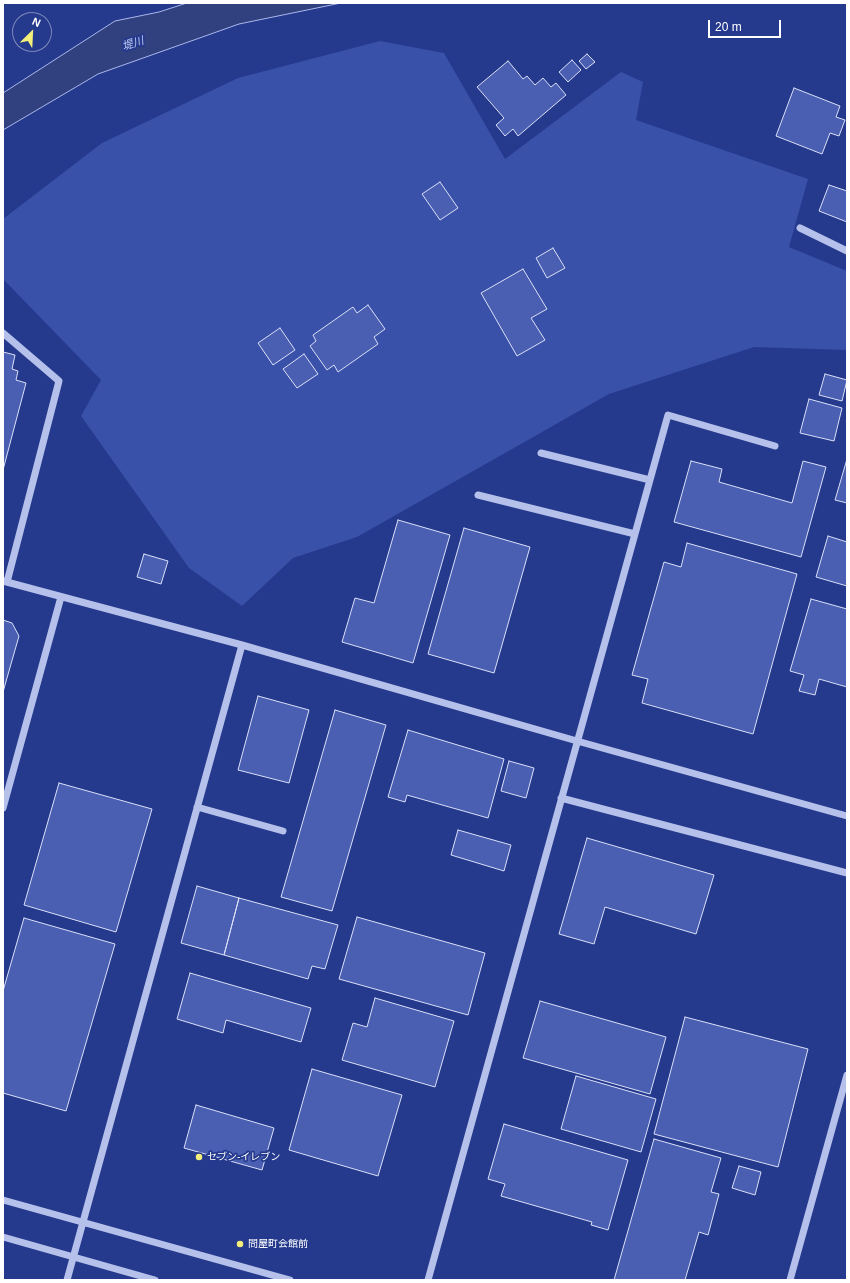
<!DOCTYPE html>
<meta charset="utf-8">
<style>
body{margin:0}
#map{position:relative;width:850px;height:1283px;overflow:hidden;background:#25398d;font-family:Helvetica,sans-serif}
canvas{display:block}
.frame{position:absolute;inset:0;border:4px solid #fff;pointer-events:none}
.north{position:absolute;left:12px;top:12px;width:40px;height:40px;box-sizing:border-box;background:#25398d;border:1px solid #7c88bb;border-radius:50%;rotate:24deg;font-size:11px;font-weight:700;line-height:16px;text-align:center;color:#fff}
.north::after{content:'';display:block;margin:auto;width:14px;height:18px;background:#f4ef7a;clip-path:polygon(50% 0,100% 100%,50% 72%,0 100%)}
.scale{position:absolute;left:708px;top:20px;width:73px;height:18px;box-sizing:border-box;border:2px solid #fff;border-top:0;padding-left:5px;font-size:12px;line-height:14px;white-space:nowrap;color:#fff;-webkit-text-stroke:3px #25398d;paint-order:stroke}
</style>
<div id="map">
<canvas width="850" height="1283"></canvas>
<div class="frame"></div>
<div class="north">N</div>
<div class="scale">20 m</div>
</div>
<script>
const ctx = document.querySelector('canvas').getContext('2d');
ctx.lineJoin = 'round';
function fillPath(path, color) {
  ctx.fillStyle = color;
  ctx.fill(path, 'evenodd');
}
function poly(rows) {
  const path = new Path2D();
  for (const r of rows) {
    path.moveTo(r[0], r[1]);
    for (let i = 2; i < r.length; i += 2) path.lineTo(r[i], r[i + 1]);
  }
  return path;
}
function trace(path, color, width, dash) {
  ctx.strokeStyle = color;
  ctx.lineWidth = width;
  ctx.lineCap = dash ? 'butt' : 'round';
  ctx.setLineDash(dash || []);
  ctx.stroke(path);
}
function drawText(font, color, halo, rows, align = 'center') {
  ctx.font = font + ' Helvetica,"Noto Sans JP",sans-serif';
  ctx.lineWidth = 3.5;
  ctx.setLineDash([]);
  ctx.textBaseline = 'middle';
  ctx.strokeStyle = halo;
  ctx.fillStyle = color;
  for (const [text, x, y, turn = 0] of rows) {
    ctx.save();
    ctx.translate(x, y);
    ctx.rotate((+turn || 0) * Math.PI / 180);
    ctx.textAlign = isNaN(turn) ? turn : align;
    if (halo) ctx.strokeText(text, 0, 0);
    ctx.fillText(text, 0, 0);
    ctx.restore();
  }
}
fillPath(poly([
 [380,41,444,53,505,159,621,72,643,82,636,120,808,179,789,247,847,271,847,350,754,347,609,394,357,537,293,558,242,606,189,568,81,416,101,380,3,279,3,219,102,143,238,78]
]), '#3a51aa');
const water = poly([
 [187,3,341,3,239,24,98,74,3,130,3,93,115,21,159,12,187,3]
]);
fillPath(water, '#314180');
trace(water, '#aab8eb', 1);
const building = poly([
 [587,54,595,62,586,69,579,61,587,54],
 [572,60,581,70,568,82,559,72,572,60],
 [508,61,523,79,527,76,535,85,543,78,551,87,556,83,566,95,518,136,513,129,505,136,496,125,504,118,477,87,508,61],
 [794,88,840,106,836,117,845,120,839,136,830,133,822,154,776,136,794,88],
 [440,182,458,208,440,220,422,194,440,182],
 [829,185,847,191,847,222,819,211,829,185],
 [553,248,565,268,547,278,536,258,553,248],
 [523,269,547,309,531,318,545,340,517,356,481,293,523,269],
 [368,305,385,329,374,337,378,344,338,372,334,365,327,370,310,346,316,341,313,335,353,307,357,313,368,305],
 [280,328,295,350,273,365,258,343,280,328],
 [3,352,15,355,12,369,18,371,16,380,26,383,3,470,3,352],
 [304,354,318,374,297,388,283,369,304,354],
 [825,374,847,380,842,401,819,395,825,374],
 [809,399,842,408,834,441,800,433,809,399],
 [847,459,847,503,835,500,847,459],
 [691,461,722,469,719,482,792,503,803,461,826,467,801,557,674,522,691,461],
 [398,520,450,535,413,663,342,642,355,598,374,603,398,520],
 [464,528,530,547,494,673,428,654,464,528],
 [828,536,847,542,847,586,816,577,828,536],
 [687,543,797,574,753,734,642,703,648,679,632,675,664,562,681,567,687,543],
 [144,554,168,561,161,584,137,577,144,554],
 [811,599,847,609,847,687,819,679,815,695,799,691,804,675,790,671,811,599],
 [3,620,12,623,19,636,3,692,3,620],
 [258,696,309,710,289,783,238,770,258,696],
 [335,710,386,725,332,911,281,897,335,710],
 [408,730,504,759,488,818,407,795,405,802,388,797,408,730],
 [509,761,534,768,526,798,501,791,509,761],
 [59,783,152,809,116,932,24,905,59,783],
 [458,830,511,845,504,871,451,855,458,830],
 [587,838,714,875,696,934,605,907,594,944,559,934,587,838],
 [197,886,239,898,224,955,181,943,197,886],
 [239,898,338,925,325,969,312,966,308,979,224,955,239,898],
 [357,917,485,953,468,1015,339,979,357,917],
 [24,918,115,944,66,1111,3,1093,3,991,24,918],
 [190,973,311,1008,301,1042,226,1020,223,1033,177,1019,190,973],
 [375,998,454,1021,435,1087,342,1060,353,1023,367,1027,375,998],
 [540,1001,666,1037,650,1094,523,1058,540,1001],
 [685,1017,808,1049,778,1167,654,1134,685,1017],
 [312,1069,402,1095,378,1176,289,1150,312,1069],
 [576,1076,656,1099,641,1152,561,1129,576,1076],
 [196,1105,274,1128,262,1170,184,1148,196,1105],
 [504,1124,628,1160,608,1230,591,1225,592,1222,501,1196,505,1184,488,1179,504,1124],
 [654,1139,721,1158,711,1192,719,1194,708,1235,699,1232,685,1280,614,1280,654,1139],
 [739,1166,761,1172,755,1195,732,1188,739,1166]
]);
fillPath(building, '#4a5fb2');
trace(building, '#dae0f8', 1);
trace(poly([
 [800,228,847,251],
 [3,333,59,381,7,582],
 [541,453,650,480],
 [478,495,635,534],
 [3,581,242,645,577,741,847,816],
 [561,798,847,873],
 [197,807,283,831],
 [3,808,61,597],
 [3,1200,290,1280],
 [3,1237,155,1280],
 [67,1280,242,645],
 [428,1280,668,415,775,446],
 [790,1280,847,1075]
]), '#b5c0eb', 7);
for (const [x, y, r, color] of [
 [199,1157,4,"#f4ef7a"],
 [240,1244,4,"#f4ef7a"]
]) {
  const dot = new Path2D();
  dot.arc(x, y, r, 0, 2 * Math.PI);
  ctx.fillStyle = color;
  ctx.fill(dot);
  trace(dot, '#25398d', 1.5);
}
drawText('10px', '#fff', '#25398d', [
 ["セブン-イレブン",207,1157],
 ["問屋町会館前",248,1244]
], 'left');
drawText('italic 11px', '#c1cbf2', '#25398d', [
 ["堤川",133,44,-18]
]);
</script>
